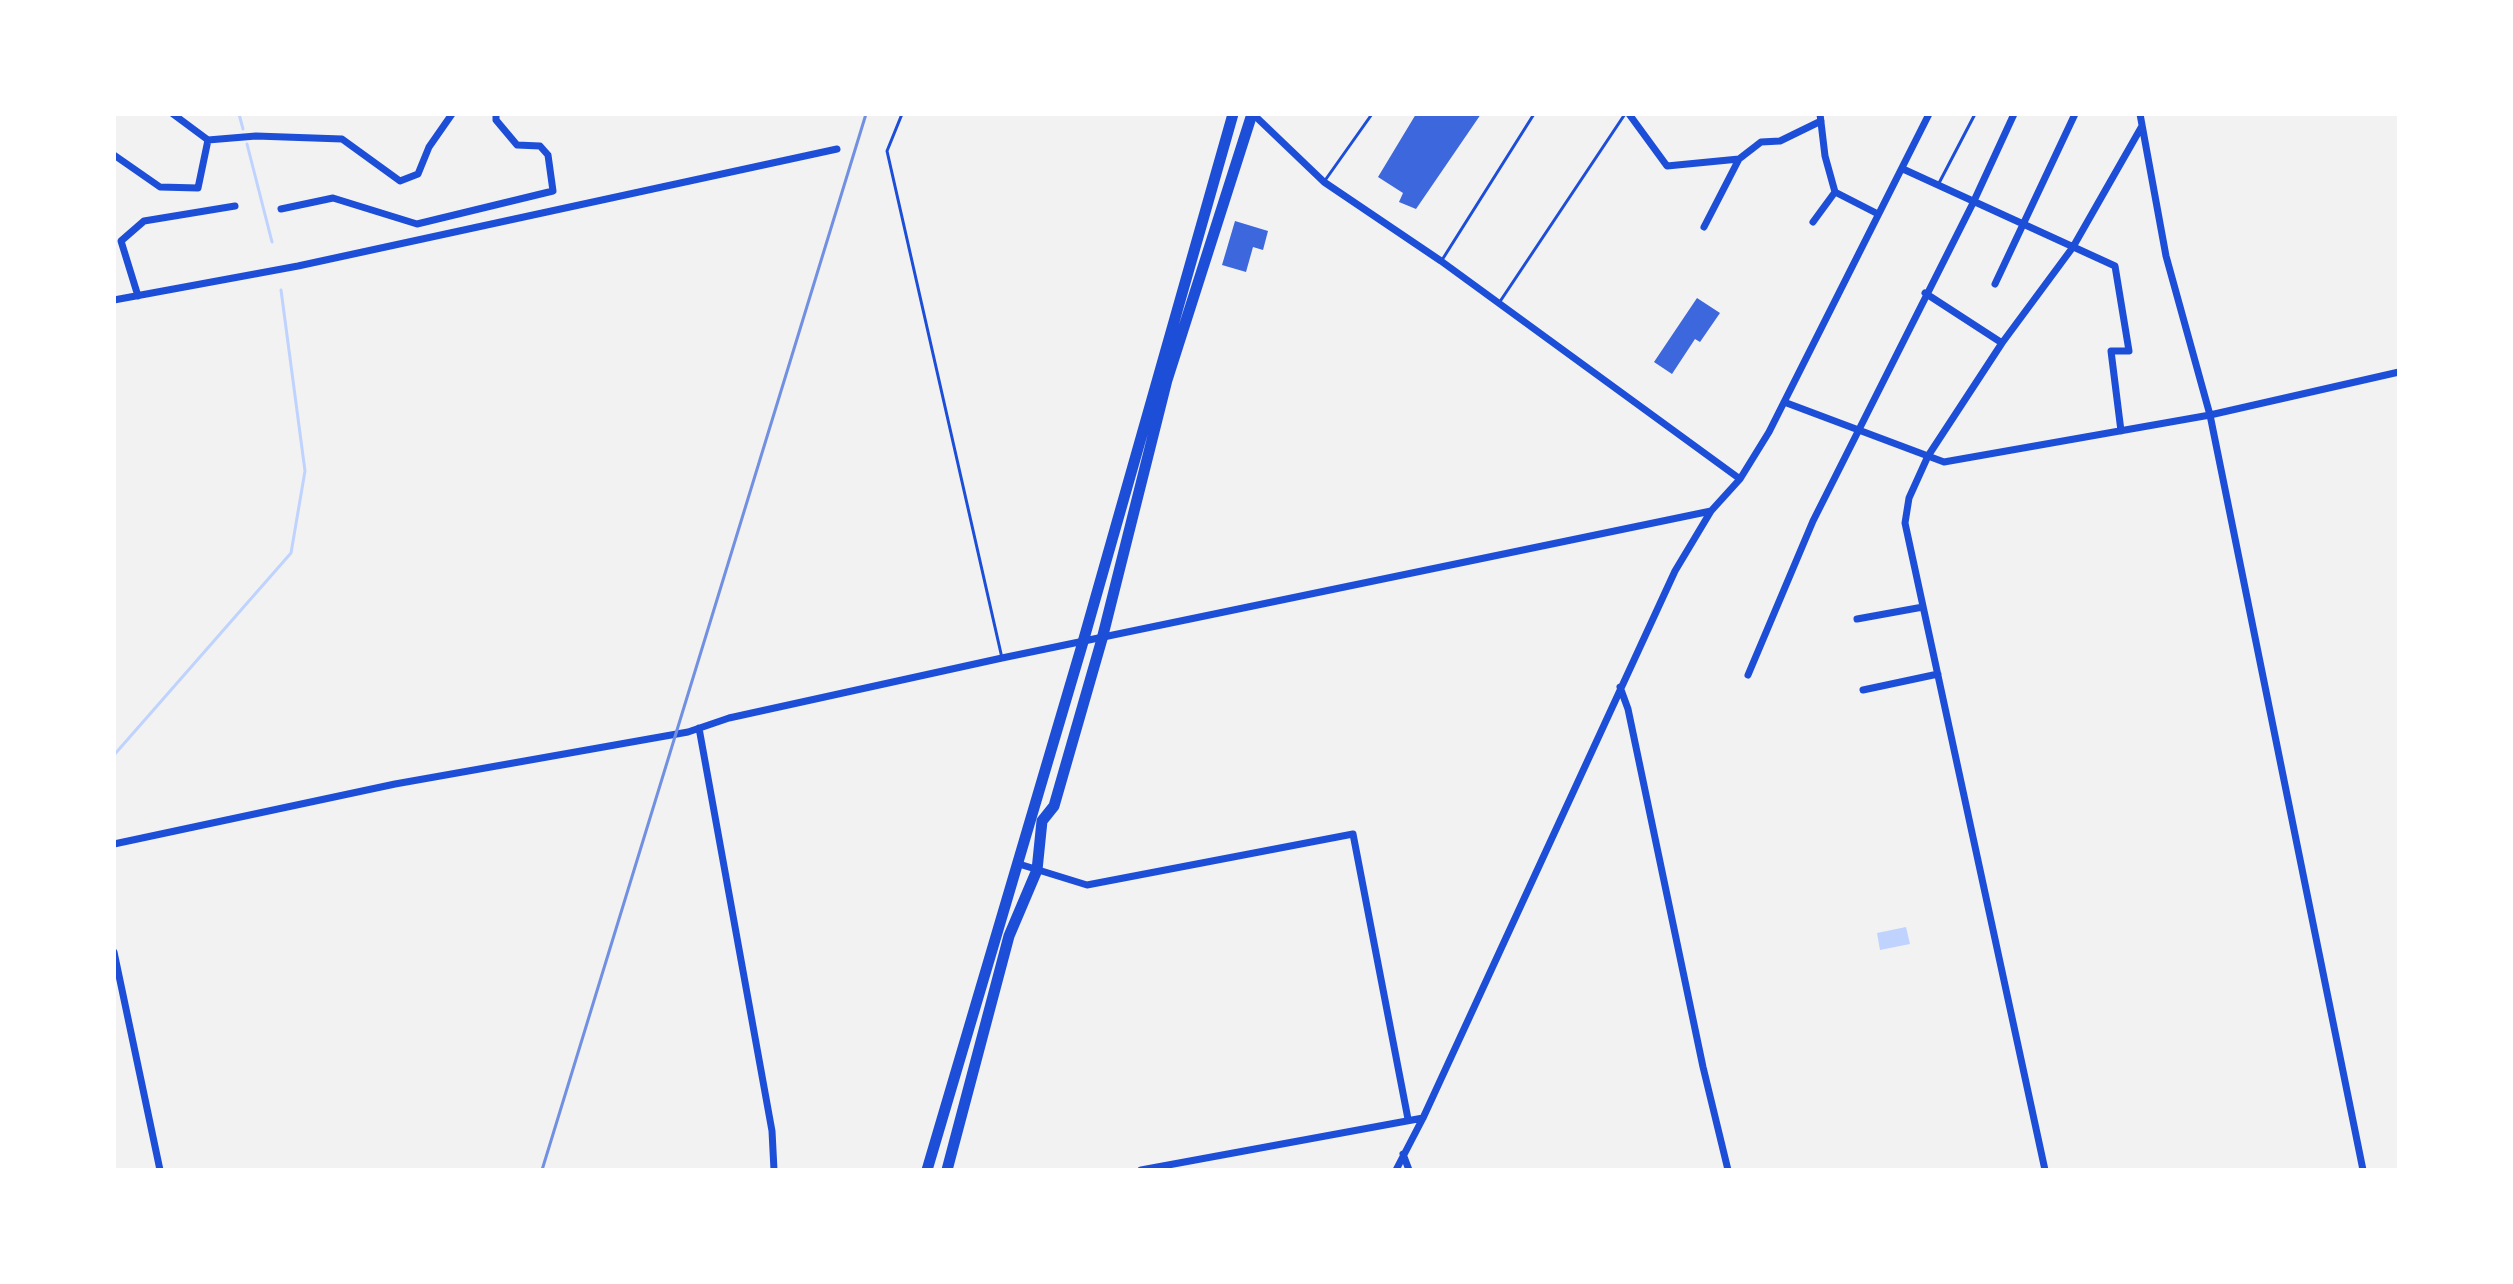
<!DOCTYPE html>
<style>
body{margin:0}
#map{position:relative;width:2513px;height:1284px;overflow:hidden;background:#f2f2f2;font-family:Montserrat,sans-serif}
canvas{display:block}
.frame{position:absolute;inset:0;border:116px solid #fff;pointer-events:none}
</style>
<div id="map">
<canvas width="2513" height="1284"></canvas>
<div class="frame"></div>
</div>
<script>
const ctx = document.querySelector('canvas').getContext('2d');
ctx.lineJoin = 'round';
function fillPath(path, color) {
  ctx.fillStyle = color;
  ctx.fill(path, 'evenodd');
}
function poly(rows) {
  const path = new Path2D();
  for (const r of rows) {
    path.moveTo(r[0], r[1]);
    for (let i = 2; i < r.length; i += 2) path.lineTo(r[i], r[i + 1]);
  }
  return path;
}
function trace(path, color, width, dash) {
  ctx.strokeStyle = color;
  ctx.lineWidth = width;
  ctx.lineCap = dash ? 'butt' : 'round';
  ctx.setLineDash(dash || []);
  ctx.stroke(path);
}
fillPath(poly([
 [1906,927,1910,944,1880,950,1877,933]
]), '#bfd3fe');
trace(poly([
 [239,114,243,129],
 [247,144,272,242],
 [114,755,291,553,305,471,281,290]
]), '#bfd3fe', 3);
fillPath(poly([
 [1416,114,1481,114,1416,209,1399,202,1403,193,1378,177],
 [1235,221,1268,231,1263,250,1253,247,1246,272,1222,265],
 [1697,298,1720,313,1700,342,1695,339,1672,374,1654,362]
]), '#3d67dc');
trace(poly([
 [902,114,887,151,1002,658],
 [1326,179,1372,114],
 [1938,185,1975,114],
 [1442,260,1534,114],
 [1499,303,1625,114]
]), '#1d4ed8', 3);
trace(poly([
 [173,114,208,140],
 [1253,114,1324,182,1441,261,1740,479],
 [1629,114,1667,166,1739,159,1761,142,1780,141,1821,121],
 [1820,114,1825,156,1835,192,1878,214],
 [2140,114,2166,256,2210,415,2363,1170],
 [114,155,160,187,198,188,208,140,256,136,342,139,400,181,418,174,429,147,452,114],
 [1903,169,2115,266,2129,351,2111,351,2121,431],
 [281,209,333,198,417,224,553,191,548,155,540,146,517,145,496,120,496,114],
 [1813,222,1835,192],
 [1704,227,1739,159],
 [1995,284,2075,114],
 [1925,293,2002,343],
 [138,296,121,241,144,221,235,206],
 [114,300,298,266,837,149],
 [1784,402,1944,462,2210,415,2399,372],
 [1857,619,1923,607],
 [1748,675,1813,521,1973,203,2014,114],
 [1620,687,1628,709,1703,1067,1728,1170],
 [1863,690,1938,674],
 [699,728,772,1131,774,1170],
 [114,844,395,784,688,732,729,718,1002,658,1711,511],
 [1019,864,1087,885,1353,834,1408,1119],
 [114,952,160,1170],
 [1403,1154,1409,1170],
 [1141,1170,1423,1118],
 [1396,1170,1423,1118,1675,571,1711,511,1740,479,1769,432,1929,114],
 [2045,1170,1905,523,1909,498,1928,456,2002,343,2073,247,2142,126]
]), '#1d4ed8', 7);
trace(poly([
 [927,1170,1083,642,1233,114],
 [947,1170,1009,936,1037,870,1042,821,1054,806,1102,639,1167,380,1252,114]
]), '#1d4ed8', 11);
trace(poly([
 [542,1170,866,114]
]), '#7290e2', 3);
</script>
